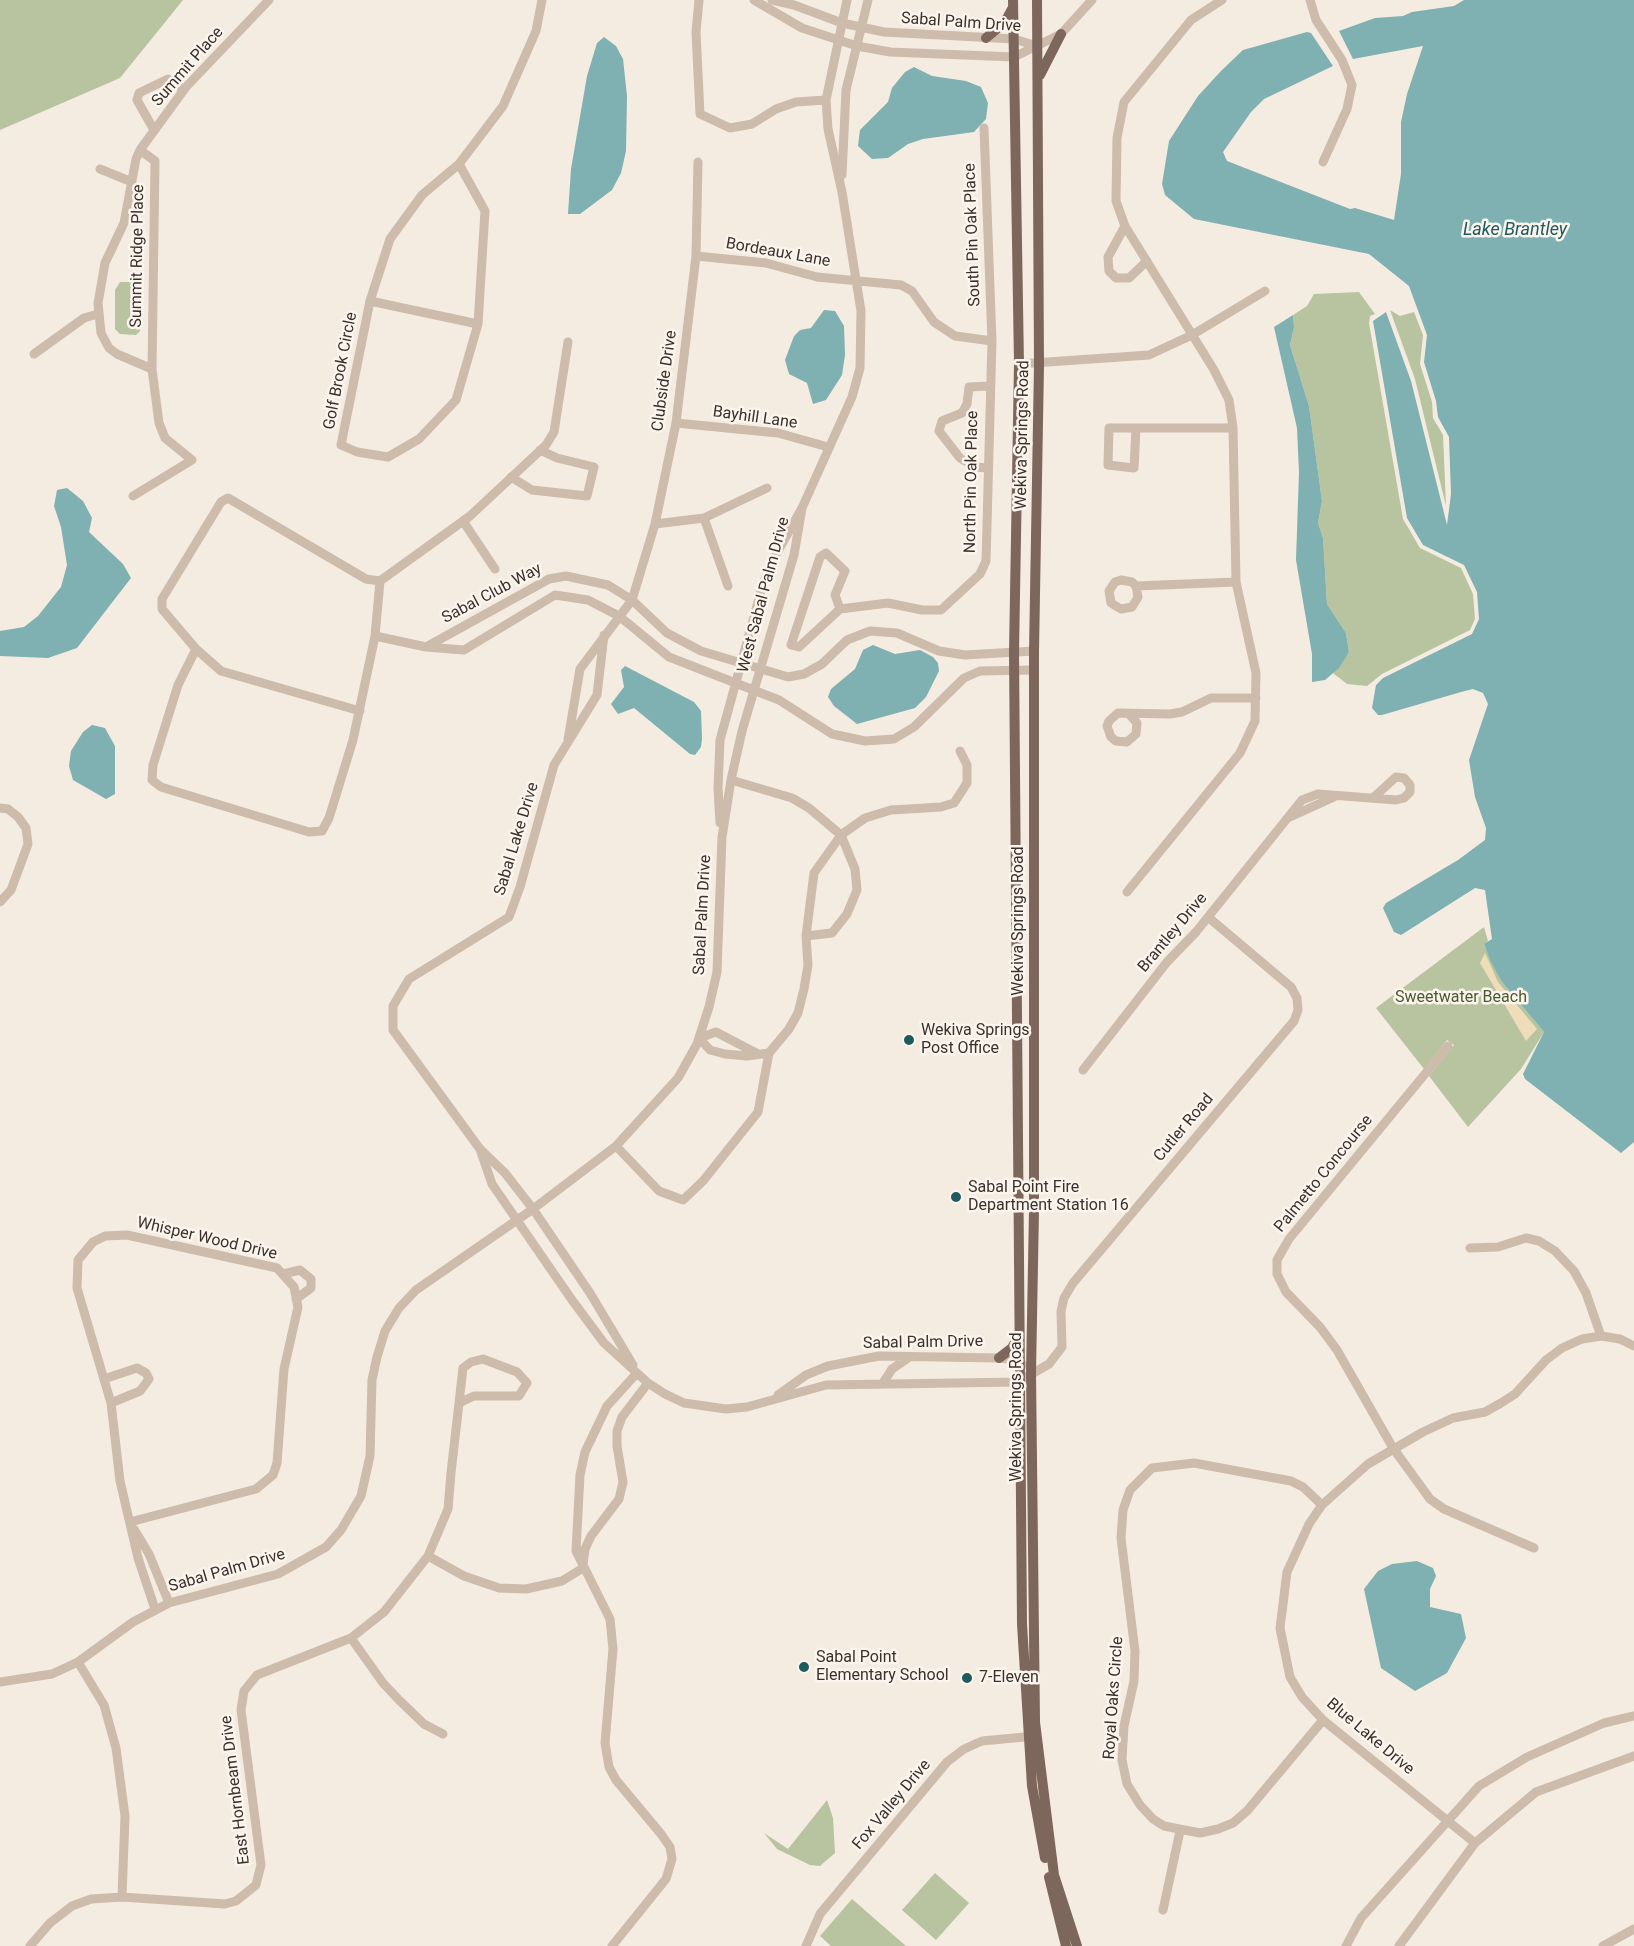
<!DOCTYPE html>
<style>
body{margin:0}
canvas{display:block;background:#f4ebe1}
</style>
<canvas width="1634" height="1946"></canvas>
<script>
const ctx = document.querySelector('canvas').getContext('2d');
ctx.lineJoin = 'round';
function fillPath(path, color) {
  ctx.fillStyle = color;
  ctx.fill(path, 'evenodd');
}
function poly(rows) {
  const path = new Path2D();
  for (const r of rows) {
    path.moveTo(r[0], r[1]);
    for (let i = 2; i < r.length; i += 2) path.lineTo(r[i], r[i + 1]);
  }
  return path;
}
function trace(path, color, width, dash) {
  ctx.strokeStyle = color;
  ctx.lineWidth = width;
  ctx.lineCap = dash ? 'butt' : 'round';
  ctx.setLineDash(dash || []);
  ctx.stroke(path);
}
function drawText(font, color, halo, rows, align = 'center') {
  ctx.font = font + ' Roboto,sans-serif';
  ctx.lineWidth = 5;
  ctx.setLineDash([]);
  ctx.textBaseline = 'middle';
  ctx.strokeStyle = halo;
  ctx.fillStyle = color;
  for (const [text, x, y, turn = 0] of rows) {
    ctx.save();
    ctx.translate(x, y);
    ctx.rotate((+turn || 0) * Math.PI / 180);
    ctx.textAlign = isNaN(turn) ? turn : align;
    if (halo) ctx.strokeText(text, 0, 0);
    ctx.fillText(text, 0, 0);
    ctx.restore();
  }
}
fillPath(poly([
 [0,0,183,0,120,78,0,130],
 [120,282,140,282,140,331,136,335,120,334,115,329,115,290],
 [1359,292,1375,314,1370,316,1369,323,1403,519,1420,548,1461,568,1473,594,1475,619,1470,630,1382,674,1367,686,1347,684,1333,673,1349,652,1346,633,1327,604,1323,538,1318,523,1322,501,1309,406,1290,345,1294,327,1293,315,1307,306,1314,294],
 [1390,310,1400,316,1414,312,1423,335,1420,364,1432,402,1433,418,1443,435,1446,506,1415,379],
 [1484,927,1488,941,1484,945,1502,982,1544,1032,1521,1069,1468,1127,1429,1076,1454,1045,1447,1040,1424,1069,1376,1008],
 [827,1800,833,1818,835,1853,820,1866,810,1865,777,1849,764,1833,788,1849],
 [935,1873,969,1903,936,1940,902,1910],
 [852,1899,906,1946,831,1946,820,1936]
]), '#b8c4a0');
fillPath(poly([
 [1485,953,1498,982,1537,1029,1526,1041,1480,963]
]), '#efdcb8');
fillPath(poly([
 [1464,0,1634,0,1634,1142,1621,1153,1525,1079,1523,1074,1544,1032,1502,982,1491,962,1484,944,1492,939,1485,890,1475,888,1401,935,1394,932,1383,908,1386,903,1458,860,1485,840,1486,828,1475,797,1469,760,1488,704,1483,693,1473,689,1461,692,1382,715,1378,715,1372,708,1376,685,1383,678,1472,634,1479,619,1477,592,1464,565,1423,545,1407,518,1373,321,1386,312,1411,381,1447,525,1451,494,1449,437,1438,417,1436,401,1424,362,1427,335,1409,286,1369,254,1194,219,1165,195,1162,184,1169,141,1198,96,1221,71,1243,50,1307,32,1311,33,1333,66,1264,99,1251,112,1223,152,1227,161,1350,209,1355,208,1394,220,1401,174,1401,122,1407,94,1423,46,1353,59,1339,31,1375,18,1403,16,1412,12,1454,6],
 [604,37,616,46,623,59,627,96,626,151,621,173,612,190,580,214,568,214,571,169,587,76,597,43],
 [914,67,932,76,966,81,981,87,988,103,986,119,974,132,923,139,908,144,888,158,872,159,858,146,860,130,888,102,892,88,905,72],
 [824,310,835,311,844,326,845,355,842,375,826,400,813,404,807,383,789,374,785,360,794,336,800,330,811,328],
 [1293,315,1294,327,1290,345,1309,406,1322,501,1318,523,1323,538,1327,604,1346,633,1349,652,1339,668,1325,680,1312,682,1312,654,1296,560,1299,472,1297,428,1274,327],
 [67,488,83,501,92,518,89,532,123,564,131,578,77,648,48,658,0,656,0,631,24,627,38,616,61,587,67,565,61,527,54,506,57,490],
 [873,645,895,654,920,650,933,657,938,663,939,671,926,697,915,708,857,724,834,706,828,697,831,689,855,669,863,650],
 [625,666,694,702,701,711,702,739,701,747,695,755,690,754,634,708,618,714,611,704,624,687,621,670],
 [92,725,105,728,115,746,115,794,106,799,73,780,69,766,71,751,83,732],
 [1417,1561,1433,1568,1436,1576,1430,1589,1430,1607,1461,1614,1466,1638,1447,1673,1415,1691,1381,1668,1364,1589,1378,1571,1392,1564]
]), '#7fb0b2');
trace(poly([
 [699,0,696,32,700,114,730,128,752,124,776,109,796,102,826,100],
 [754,0,802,28,857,46,890,52,1014,57,1061,34,1092,0],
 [772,0,794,5,842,23,884,32,1014,39,1037,46],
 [1310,0,1316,20,1342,60,1352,85,1347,109,1323,162],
 [154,130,137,100,139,93,168,79,184,90],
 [140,150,155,161,152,369],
 [459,164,485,211,478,324,456,400,419,439,388,457,357,452,341,445,370,301,390,239,422,195,459,164,503,106,536,31,542,0],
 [100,169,132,182],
 [842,175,846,90,868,0],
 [1125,226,1108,257,1109,271,1116,278,1129,278,1147,261],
 [696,256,766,263,817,277,901,285,912,291,934,322,955,336,992,341],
 [370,301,478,324],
 [34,354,84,318,98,314],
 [1019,364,1149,355,1192,335,1265,291],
 [676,423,778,433,828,447],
 [1136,428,1134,468,1108,465,1109,428,1233,428],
 [988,468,975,467,960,458,939,431,942,421,962,413,967,404,969,387,989,386],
 [511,477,532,490,587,496,594,467,557,458,540,450],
 [133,496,192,460,165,438,159,423,152,369,117,354,109,348,101,333,98,303,105,263,124,223,136,159,140,150,186,87,269,0],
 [704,518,728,586],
 [463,521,495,569],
 [655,524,704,518,767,488],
 [826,553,845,571,835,595,840,609,799,647,791,645,820,557,826,553],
 [380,581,375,636,353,740,329,818,322,831,309,832,161,787,152,780,153,765,178,685,196,649,162,609,162,599,221,502,228,498,366,579,380,581,470,516,546,445,554,432,568,342],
 [1136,586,1138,597,1132,607,1121,609,1111,603,1109,591,1115,582,1121,580,1132,582,1136,586,1236,582],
 [840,609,888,603,922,610,941,610,980,574,986,561,992,341,984,128],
 [604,635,597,695,554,765,520,887,509,917,409,979,393,1006,393,1030,480,1149,505,1173,533,1209,590,1293,633,1365],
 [375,636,426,647,464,650,555,595,588,600,619,616,669,657,779,700,832,734,865,741,894,739,914,727,964,678,980,671,1034,670],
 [426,647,549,579,566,576,608,585,632,600,667,633,701,651,788,677,804,674,822,664,847,640,870,631,897,633,939,651,965,655,1034,651],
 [196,649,221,671,360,711],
 [1129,714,1137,723,1136,734,1127,742,1116,741,1111,737,1107,726,1109,721,1118,713,1170,714,1182,712,1211,698,1256,698],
 [568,740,580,669,632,600,655,524,676,423,696,256,698,162],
 [731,780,792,798,809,808,841,835,855,869,857,890,847,914,832,933,806,936],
 [0,808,8,809,18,817,26,828,28,844,11,890,0,902],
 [1290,817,1334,797],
 [720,823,718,788,720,740,763,584,774,558,802,508,852,397,860,368,861,311,842,192,828,129,826,100,847,0],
 [1127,892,1240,753,1255,721,1256,673,1236,582,1233,428,1229,400,1214,370,1125,226,1116,201,1117,138,1124,102,1191,20,1222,0],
 [1448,1046,1289,1239,1277,1260,1277,1274,1286,1292,1320,1327,1337,1350,1393,1448,1430,1499,1444,1509,1534,1548],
 [769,1053,789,1029,798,1013,804,989,808,965,806,936,814,873,841,835,865,818,891,810,941,807,954,803,967,783,967,765,960,751],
 [758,1054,716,1032,699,1038,710,1050,725,1054,747,1056,769,1053],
 [1083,1070,1167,962,1196,932,1302,800,1318,794,1396,800,1404,798,1410,792,1410,785,1404,778,1396,777,1374,797],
 [616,1146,659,1191,683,1200,703,1181,758,1112,769,1053],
 [480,1149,492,1184,572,1300,604,1343,648,1383,665,1394,684,1403,726,1409,747,1407,826,1385,1018,1382,1049,1364,1062,1347,1061,1311,1064,1298,1073,1283,1294,1021,1298,1010,1297,998,1291,987,1208,917],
 [1470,1248,1498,1247,1526,1238,1539,1241,1555,1251,1574,1271,1586,1293,1601,1336],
 [283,1274,300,1270,311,1279,311,1288,296,1299],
 [104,1379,137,1368,146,1373,149,1379,140,1391,111,1403],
 [883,1383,892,1369,908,1358],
 [778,1395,806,1375,828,1366,879,1356,999,1358,1018,1360,1023,1365],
 [1322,1505,1303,1487,1291,1481,1194,1463,1152,1468,1130,1490,1123,1510,1121,1538,1135,1651,1134,1681,1124,1726,1122,1760,1127,1784,1140,1805,1153,1819,1164,1826,1200,1833,1218,1829,1233,1823,1247,1811,1323,1720],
 [130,1522,256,1489,273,1475,277,1463,284,1369,298,1307,294,1287,277,1268,127,1235,105,1236,93,1242,78,1260,77,1288,111,1403,120,1481,138,1558,155,1609],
 [134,1529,149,1554,169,1603],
 [428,1556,464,1576,499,1588,526,1589,562,1581,583,1568],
 [583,1565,585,1549,591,1536,619,1499,623,1482,617,1446,617,1431,622,1417,648,1383],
 [351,1638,383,1683,399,1700,424,1724,443,1734],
 [78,1662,104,1705,116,1748,125,1816,122,1897],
 [0,1682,52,1674,78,1662,133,1622,169,1603,278,1574,326,1547,341,1530,361,1496,370,1456,372,1380,377,1357,385,1331,399,1308,416,1290,533,1209,616,1146,678,1078,697,1044,709,1007,717,972,722,837,731,780,742,731,794,555,802,508],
 [1475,1843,1323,1720,1302,1697,1290,1677,1280,1628,1287,1572,1309,1524,1322,1505,1368,1464,1423,1432,1453,1418,1485,1412,1501,1403,1515,1394,1546,1360,1562,1348,1582,1339,1601,1336,1620,1339,1634,1346],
 [1163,1910,1180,1831],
 [30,1946,50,1923,72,1906,91,1899,122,1897,225,1904,236,1901,256,1885,261,1865,241,1710,244,1691,257,1675,351,1638,384,1612,428,1556,448,1509,451,1473,463,1368,471,1362,483,1359,517,1372,527,1383,519,1396,474,1396,459,1403],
 [612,1946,666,1879,672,1859,670,1847,661,1834,616,1780,609,1767,605,1743,613,1649,610,1619,576,1551,580,1475,585,1452,607,1406,637,1373],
 [806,1946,820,1914,947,1762,964,1749,982,1741,1035,1736],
 [1346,1946,1361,1918,1479,1786,1527,1757,1604,1723,1634,1716],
 [1399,1946,1475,1843,1536,1792,1634,1756],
 [1603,1946,1634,1929]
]), '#cdbbac', 9);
trace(poly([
 [1013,0,1019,364,1014,652,1022,1624,1032,1786,1045,1858],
 [1037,0,1039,365,1034,651,1034,1210,1031,1373,1035,1722,1054,1875,1077,1946],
 [986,38,1005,22,1012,9],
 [1040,75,1061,34],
 [999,1358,1012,1348,1017,1339],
 [1049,1877,1066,1946]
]), '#7d675c', 10);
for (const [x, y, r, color] of [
 [909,1040,6,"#1f5a5e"],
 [956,1197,6,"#1f5a5e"],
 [804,1667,6,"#1f5a5e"],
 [967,1678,6,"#1f5a5e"]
]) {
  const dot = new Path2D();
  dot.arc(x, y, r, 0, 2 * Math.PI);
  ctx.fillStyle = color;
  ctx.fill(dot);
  trace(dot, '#fbf5ee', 2);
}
drawText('16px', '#3b302b', '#fbf5ee', [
 ["Sabal Palm Drive",961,23,4],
 ["Summit Place",188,67,-49],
 ["South Pin Oak Place",973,235,-92],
 ["Bordeaux Lane",778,253,10],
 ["Summit Ridge Place",138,256,-89],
 ["Golf Brook Circle",341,371,-79],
 ["Clubside Drive",665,381,-82],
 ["Bayhill Lane",755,418,8],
 ["Wekiva Springs Road",1023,435,-89],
 ["North Pin Oak Place",972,482,-89],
 ["Sabal Club Way",492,594,-28],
 ["West Sabal Palm Drive",764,595,-75],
 ["Sabal Lake Drive",517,839,-73],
 ["Sabal Palm Drive",703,915,-87],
 ["Wekiva Springs Road",1019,921,-90],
 ["Brantley Drive",1173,933,-50],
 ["Cutler Road",1184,1128,-50],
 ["Palmetto Concourse",1324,1174,-51],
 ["Whisper Wood Drive",207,1239,13],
 ["Sabal Palm Drive",923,1343,-1],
 ["Wekiva Springs Road",1017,1407,-90],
 ["Sabal Palm Drive",227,1571,-16],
 ["Royal Oaks Circle",1114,1698,-86],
 ["Blue Lake Drive",1370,1737,40],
 ["East Hornbeam Drive",236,1790,-97],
 ["Fox Valley Drive",892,1805,-50]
]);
drawText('16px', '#4a5a2e', '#fbf5ee', [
 ["Sweetwater Beach",1461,998]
]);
drawText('16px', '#3b302b', '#fbf5ee', [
 ["Wekiva Springs",921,1031],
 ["Post Office",921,1049],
 ["Sabal Point Fire",968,1188],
 ["Department Station 16",968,1206],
 ["Sabal Point",816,1658],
 ["Elementary School",816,1676],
 ["7-Eleven",979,1678]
], 'left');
drawText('italic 18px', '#1f5a5e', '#fbf5ee', [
 ["Lake Brantley",1515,230]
]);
</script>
